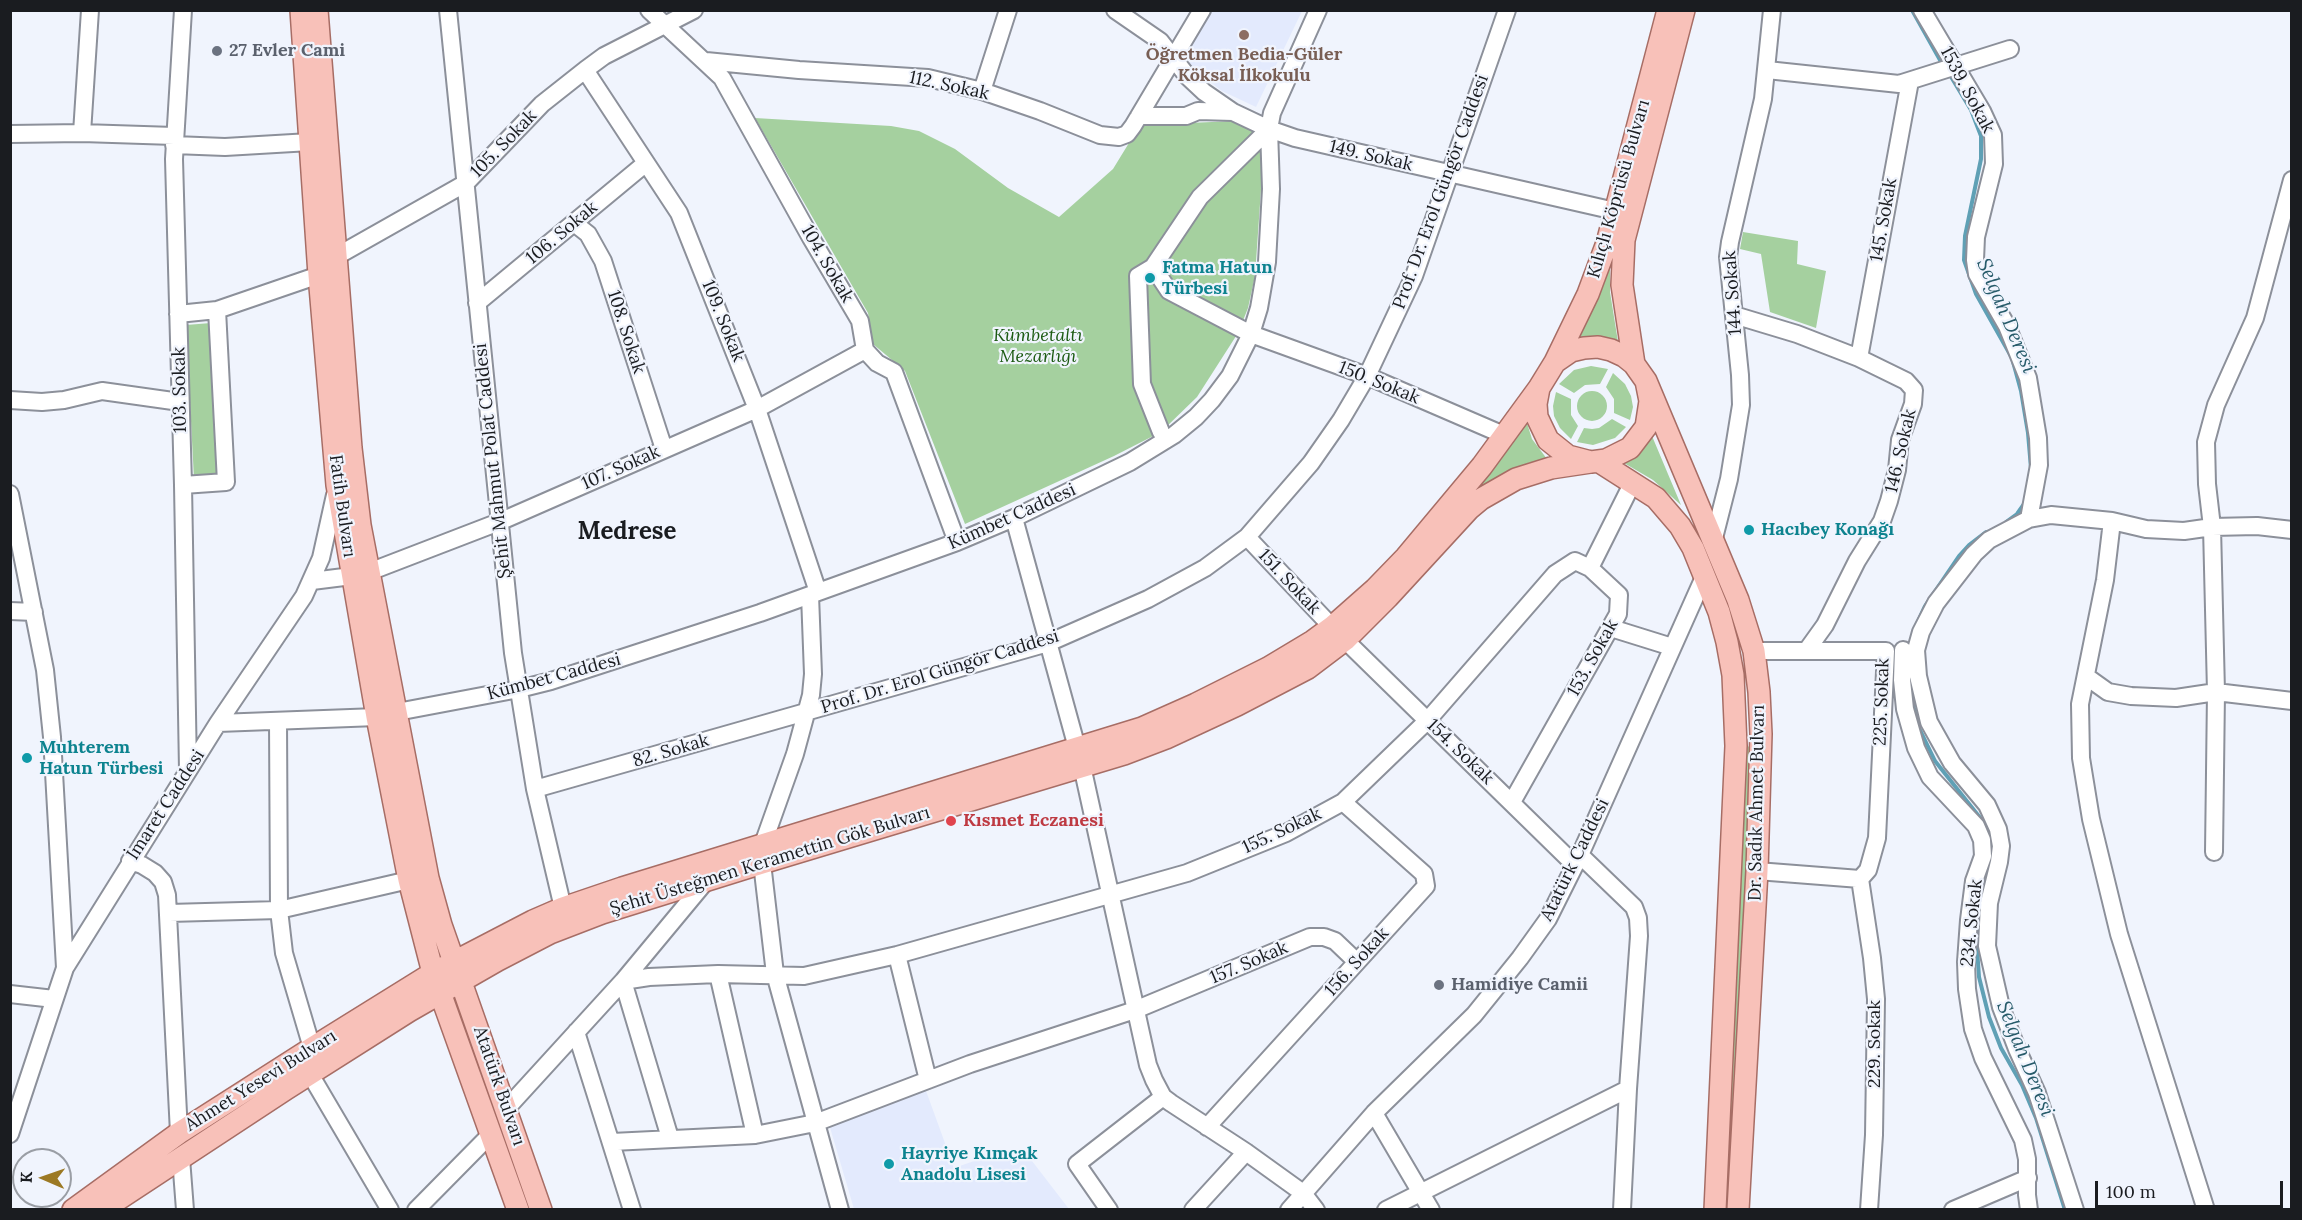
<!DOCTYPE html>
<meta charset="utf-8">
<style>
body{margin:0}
#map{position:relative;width:2302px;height:1220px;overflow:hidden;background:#f0f4fd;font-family:Lora,serif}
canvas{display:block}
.frame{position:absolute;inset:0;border:12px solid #1a1c20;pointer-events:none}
.north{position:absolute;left:12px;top:1148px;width:60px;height:60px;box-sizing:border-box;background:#f0f4fd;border:2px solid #9a9ea5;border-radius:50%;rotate:272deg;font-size:16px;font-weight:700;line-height:24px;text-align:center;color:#1a1c20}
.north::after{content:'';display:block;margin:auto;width:21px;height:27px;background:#9c7924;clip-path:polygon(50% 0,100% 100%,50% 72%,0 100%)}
.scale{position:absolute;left:2095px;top:1181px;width:188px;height:27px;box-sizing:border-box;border:3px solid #1a1c20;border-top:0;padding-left:8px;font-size:18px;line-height:21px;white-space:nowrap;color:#1a1c20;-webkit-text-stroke:4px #f0f4fd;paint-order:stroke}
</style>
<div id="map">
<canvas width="2302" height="1220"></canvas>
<div class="frame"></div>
<div class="north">K</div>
<div class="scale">100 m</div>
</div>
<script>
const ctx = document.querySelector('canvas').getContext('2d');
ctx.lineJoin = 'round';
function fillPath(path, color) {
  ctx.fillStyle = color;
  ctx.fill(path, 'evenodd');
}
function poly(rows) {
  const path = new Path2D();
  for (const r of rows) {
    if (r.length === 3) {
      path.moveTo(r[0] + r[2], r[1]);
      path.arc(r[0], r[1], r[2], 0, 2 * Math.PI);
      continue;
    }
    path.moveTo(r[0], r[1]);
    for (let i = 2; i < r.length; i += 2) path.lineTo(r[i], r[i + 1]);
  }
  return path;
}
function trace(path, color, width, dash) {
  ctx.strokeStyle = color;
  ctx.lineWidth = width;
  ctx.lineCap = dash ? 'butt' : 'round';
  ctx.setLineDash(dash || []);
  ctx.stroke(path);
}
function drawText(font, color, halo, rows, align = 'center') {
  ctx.font = font + ' Lora,serif';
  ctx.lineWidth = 4.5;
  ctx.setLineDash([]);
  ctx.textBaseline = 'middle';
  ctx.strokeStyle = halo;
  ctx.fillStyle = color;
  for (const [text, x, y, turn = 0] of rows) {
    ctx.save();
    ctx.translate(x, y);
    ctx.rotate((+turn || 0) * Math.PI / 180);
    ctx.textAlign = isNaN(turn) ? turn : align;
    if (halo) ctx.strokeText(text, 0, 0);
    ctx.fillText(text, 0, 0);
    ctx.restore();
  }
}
fillPath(poly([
 [1212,11,1302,11,1256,107,1222,91,1181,60],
 [925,1088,954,1168,997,1153,1003,1160,1022,1148,1069,1209,854,1209,829,1124]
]), '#e3eafd');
fillPath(poly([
 [755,118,891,126,919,131,955,149,1008,188,1059,217,1113,169,1140,125,1236,121,1250,128,1261,143,1262,175,1255,276,1248,308,1238,333,1197,397,1161,432,1114,456,965,524,905,371,873,344,868,313],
 [1743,232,1798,241,1797,264,1826,271,1816,328,1770,312,1761,254,1740,249],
 [1610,257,1610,292,1618,342,1576,340],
 [211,323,220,476,194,479,186,325],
 [1591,366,1608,369,1600,384,1585,385,1574,393,1559,384,1574,370],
 [1613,373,1625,384,1631,396,1633,407,1630,420,1614,413,1614,399,1606,387],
 [1592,406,15],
 [1556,392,1571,399,1571,415,1578,426,1571,439,1560,428,1554,416,1553,406],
 [1612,419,1626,427,1615,438,1593,445,1577,442,1584,428,1592,429,1599,428],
 [1526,420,1532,439,1547,459,1528,463,1499,476,1476,492,1473,489],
 [1652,436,1681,505,1653,480,1624,463,1639,452],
 [1753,745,1730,1209,1722,1210,1744,748]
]), '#a5d09f');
trace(poly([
 [1912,10,1940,60],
 [1950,75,1971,110,1981,136,1981,159,1965,236,1964,260,1976,294,2012,358,2021,391,2028,433,2031,468],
 [2006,522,2017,514,2024,504],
 [1915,628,1925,606,1959,556,1969,545,1986,532],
 [1912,701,1919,728,1935,761,1989,829,1990,850],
 [1980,893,1986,872],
 [1976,934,1979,977,1989,1017,2001,1048,2022,1085,2036,1118,2065,1210]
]), '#5fa0b5', 4);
const minor = poly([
 [90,10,82,133,174,136],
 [183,10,174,159,183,485,188,770],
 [448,10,513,653,535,789,563,908],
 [649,10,722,78,811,238,860,321,865,350,877,363,894,372,957,542],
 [1115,10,1160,41,1188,77,1204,92,1233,112],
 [1922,10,1982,111,1993,135,1994,164,1976,237,1975,260,1977,274,2007,326,2028,378,2038,438,2039,465,2029,519],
 [706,61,799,70,928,78,982,91,1040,111,1100,135,1119,137,1127,134,1133,126,1202,10],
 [585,70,679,213,757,409,818,592],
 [1767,70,1899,84,2010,49],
 [982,91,1008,10],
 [1139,116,1186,116,1198,111,1233,112,1269,129,1295,138,1615,211],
 [10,134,82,133],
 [174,145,225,147,310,142],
 [574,223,588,234,603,261,664,449],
 [337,256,466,183,542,104,585,70,604,56,694,10],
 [1153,267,1200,197,1269,129],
 [477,303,646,163],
 [178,314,217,310,319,275],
 [1734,315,1797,334,1859,358,1906,381,1914,390,1913,404,1900,440,1897,470,1889,501,1882,521,1857,561,1825,625,1807,650],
 [1859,358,1910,81],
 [10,400,42,402,64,400,102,391,180,402],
 [1161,432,1142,384,1138,276,1153,267,1169,291,1251,334,1367,376,1506,436],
 [183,485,226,482,217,310],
 [10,494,45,670,52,737,65,968],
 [1014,518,1082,766,1148,1065,1154,1080,1163,1097,1171,1103,1246,1152,1303,1193,1316,1210],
 [2112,521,2105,580,2080,704,2081,758,2091,819,2119,934,2206,1210],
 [1247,537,1332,627],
 [1713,542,1729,479,1741,405,1740,375,1728,257,1730,242,1763,99,1772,10],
 [1590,568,1633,482],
 [369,572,499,522,757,409,865,350],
 [312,581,352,576],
 [810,595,813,674,811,695,795,754,763,844,762,863,775,974,840,1210],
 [10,611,34,612],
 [1611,628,1672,647],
 [1345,640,1575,865],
 [1903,650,1902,680,1905,709,1916,748,1930,777,1976,826,1982,840,1983,856,1974,881,1969,920,1966,962,1967,989,1973,1029,1983,1058,2023,1140,2027,1159,2027,1195,2029,1210],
 [1754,651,1886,651,1877,838,1868,870,1860,879],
 [2087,677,2108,692,2131,696,2176,698,2216,692,2292,701],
 [397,712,519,689,551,681,760,613,957,542,1014,518,1130,462,1174,435,1196,417,1212,400,1230,376,1251,334,1259,308,1267,262,1271,189,1269,129,1272,113,1318,10],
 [278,721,279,910,284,953,312,1048],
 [218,723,377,717],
 [535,789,1048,643,1148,599,1205,568,1247,537,1311,463,1341,420,1367,376,1414,276,1507,10],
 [2214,852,2216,692,2212,527,2207,484,2206,442,2216,405,2255,318,2292,180],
 [1580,855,1634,907,1638,918,1639,936,1628,1089,1622,1210],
 [130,861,142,865,155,873,163,882,167,895,179,1133],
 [1757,871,1860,879],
 [1860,879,1872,958,1876,999,1874,1135,1869,1210],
 [169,913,279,910,409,880],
 [897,955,928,1080],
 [718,974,755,1135],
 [10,994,54,999],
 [576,1032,632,1210],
 [310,1074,390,1210],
 [507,1108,623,981,706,881],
 [1374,1113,1431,1210],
 [1207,1127,1426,886,1424,874,1343,802],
 [10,1134,65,968,218,723,304,596,321,558,335,495],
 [670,1138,623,981,649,977,718,974,804,976,897,955,1187,873,1286,833,1343,802,1427,721,1555,574,1575,561,1590,568,1619,595,1618,614,1512,802],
 [612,1142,755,1135,815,1123,970,1064,1135,1010,1310,937,1324,937,1335,941,1357,962],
 [181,1158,185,1210],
 [416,1210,491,1134],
 [1109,1210,1077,1164,1163,1097],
 [1193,1210,1246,1152],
 [1289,1210,1374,1113,1474,1015,1520,958,1548,919,1580,855,1704,577],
 [1386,1210,1628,1089],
 [1953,1210,2028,1178],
 [2075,1210,2037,1093,2017,1049,2001,1007,1987,946,1989,903,1999,862,2001,846,1998,829,1987,805,1952,763,1929,722,1918,676,1916,650,1921,632,1936,603,1974,554,1989,540,2029,519,2051,515,2112,521,2146,529,2184,531,2212,527,2257,526,2292,530]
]);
const major = poly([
 [301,10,319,275,337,485,377,717,409,880,433,973,518,1210],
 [317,10,351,448,360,525,428,878,441,925,541,1210],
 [1555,362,1588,294,1607,243,1668,10],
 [1634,364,1622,285,1624,240,1684,10],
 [1646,381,1650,401,1646,427,1630,448,1606,460,1591,462,1568,456,1548,440,1537,417,1536,404,1539,388,1555,362,1571,351,1584,348,1598,347,1611,350,1624,356,1634,364,1646,381,1738,600,1754,651,1759,692,1761,734,1757,871,1738,1210],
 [1598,461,1656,498,1680,526,1693,548,1719,612,1727,642,1733,675,1736,746,1715,1210],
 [73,1210,179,1133,312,1048,433,973,533,921,563,908,622,888,1142,728,1196,704,1268,668,1313,641,1332,627,1375,589,1406,557,1482,466,1539,388],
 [102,1210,286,1089,409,1011,498,960,550,933,602,913,762,863,1124,754,1166,738,1237,705,1308,668,1345,640,1388,597,1469,509,1481,499,1516,479,1551,468,1591,462]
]);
trace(minor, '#8c909a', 20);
trace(major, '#a76d65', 24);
trace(minor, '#fff', 16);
trace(major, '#f8c1b9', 21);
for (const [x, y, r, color] of [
 [1244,35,6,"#8d6e63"],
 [217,51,6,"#6b7280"],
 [1150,278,6,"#0f9aa8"],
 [1749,530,6,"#0f9aa8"],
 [27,758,6,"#0f9aa8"],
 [951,821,6,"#e0444e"],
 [1439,985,6,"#6b7280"],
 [889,1164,6,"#0f9aa8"]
]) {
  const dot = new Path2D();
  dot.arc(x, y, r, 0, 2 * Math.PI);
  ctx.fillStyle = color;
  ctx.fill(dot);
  trace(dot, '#f0f4fd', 2);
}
drawText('bold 18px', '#5b616d', '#f0f4fd', [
 ["27 Evler Cami",229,51],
 ["Hamidiye Camii",1451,985]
], 'left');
drawText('bold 18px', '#785e54', '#f0f4fd', [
 ["Öğretmen Bedia-Güler",1244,55],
 ["Köksal İlkokulu",1244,76]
]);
drawText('18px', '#1a1c20', '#f0f4fd', [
 ["112. Sokak",949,86,12],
 ["1539. Sokak",1967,90,62],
 ["105. Sokak",504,144,-46],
 ["149. Sokak",1371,156,13],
 ["Kılıçlı Köprüsü Bulvarı",1619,189,-74],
 ["Prof. Dr. Erol Güngör Caddesi",1441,192,-70],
 ["145. Sokak",1884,220,-80],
 ["106. Sokak",562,233,-40],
 ["104. Sokak",827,264,60],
 ["144. Sokak",1733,293,-94],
 ["109. Sokak",723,321,68],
 ["108. Sokak",626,332,72],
 ["150. Sokak",1379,383,22],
 ["103. Sokak",180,390,-91],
 ["146. Sokak",1901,451,-77],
 ["Şehit Mahmut Polat Caddesi",493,461,-96],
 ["107. Sokak",621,468,-24],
 ["Fatih Bulvarı",342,506,82],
 ["Kümbet Caddesi",1012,517,-24],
 ["151. Sokak",1289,582,47],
 ["153. Sokak",1593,658,-61],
 ["Prof. Dr. Erol Güngör Caddesi",940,672,-17],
 ["Kümbet Caddesi",554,677,-15],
 ["225. Sokak",1882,702,-88],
 ["82. Sokak",671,751,-16],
 ["154. Sokak",1460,752,44],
 ["Dr. Sadık Ahmet Bulvarı",1757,803,-89],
 ["İmaret Caddesi",166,805,-57],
 ["155. Sokak",1282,831,-25],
 ["Atatürk Caddesi",1575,860,-64],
 ["Şehit Üsteğmen Keramettin Gök Bulvarı",770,861,-17],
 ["234. Sokak",1972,923,-84],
 ["156. Sokak",1357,962,-48],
 ["157. Sokak",1249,963,-23],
 ["229. Sokak",1875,1044,-90],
 ["Ahmet Yesevi Bulvarı",261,1081,-32],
 ["Atatürk Bulvarı",499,1086,71]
]);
drawText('bold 18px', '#0d838f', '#f0f4fd', [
 ["Fatma Hatun",1162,268],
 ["Türbesi",1162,289],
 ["Hacıbey Konağı",1761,530],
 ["Muhterem",39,748],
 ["Hatun Türbesi",39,769],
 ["Hayriye Kımçak",901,1154],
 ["Anadolu Lisesi",901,1175]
], 'left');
drawText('italic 18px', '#1b5a12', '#f0f4fd', [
 ["Kümbetaltı",1038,336],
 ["Mezarlığı",1038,357]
]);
drawText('bold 18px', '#be3a42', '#f0f4fd', [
 ["Kısmet Eczanesi",963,821]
], 'left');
drawText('italic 20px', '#275b6a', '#f0f4fd', [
 ["Selgah Deresi",2006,316,67],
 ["Selgah Deresi",2025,1059,68]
]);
drawText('bold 24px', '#1a1c20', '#f0f4fd', [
 ["Medrese",627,532]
]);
</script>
